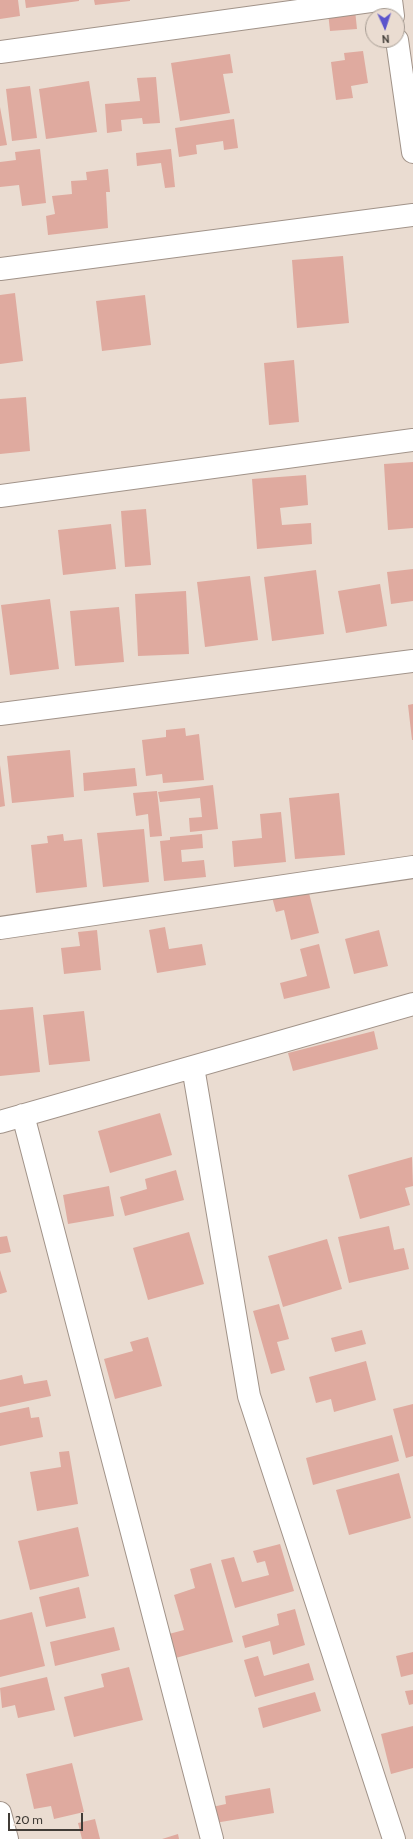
<!DOCTYPE html>
<style>
body{margin:0}
#map{position:relative;width:413px;height:1839px;overflow:hidden;background:#eadcd1;font-family:Cabin,sans-serif}
canvas{display:block}
.north{position:absolute;left:365px;top:8px;width:40px;height:40px;box-sizing:border-box;background:#eadcd1;border:1px solid #a69c93;border-radius:50%;rotate:177deg;font-size:11px;font-weight:700;line-height:16px;text-align:center;color:#413c37}
.north::after{content:'';display:block;margin:auto;width:14px;height:18px;background:#5b54cc;clip-path:polygon(50% 0,100% 100%,50% 72%,0 100%)}
.scale{position:absolute;left:8px;top:1813px;width:75px;height:18px;box-sizing:border-box;border:2px solid #413c37;border-top:0;padding-left:5px;font-size:12px;line-height:14px;white-space:nowrap;color:#413c37;-webkit-text-stroke:3px #eadcd1;paint-order:stroke}
</style>
<div id="map">
<canvas width="413" height="1839"></canvas>
<div class="north">N</div>
<div class="scale">20 m</div>
</div>
<script>
const ctx = document.querySelector('canvas').getContext('2d');
ctx.lineJoin = 'round';
function fillPath(path, color) {
  ctx.fillStyle = color;
  ctx.fill(path, 'evenodd');
}
function poly(rows) {
  const path = new Path2D();
  for (const r of rows) {
    path.moveTo(r[0], r[1]);
    for (let i = 2; i < r.length; i += 2) path.lineTo(r[i], r[i + 1]);
  }
  return path;
}
function trace(path, color, width, dash) {
  ctx.strokeStyle = color;
  ctx.lineWidth = width;
  ctx.lineCap = dash ? 'butt' : 'round';
  ctx.setLineDash(dash || []);
  ctx.stroke(path);
}
fillPath(poly([
 [0,0,18,0,20,16,0,19],
 [25,0,79,0,79,1,26,8],
 [94,0,130,0,130,1,95,5],
 [355,10,357,29,330,31,328,12],
 [363,51,368,83,351,86,353,98,336,100,331,62,345,60,344,53],
 [230,54,233,73,223,74,230,113,180,121,171,63],
 [156,77,160,123,143,124,142,118,121,120,122,131,107,133,105,104,140,101,137,78],
 [89,81,97,132,46,139,39,89],
 [30,86,37,138,12,141,6,89],
 [0,107,7,145,0,146],
 [234,119,238,148,224,150,223,141,196,145,197,154,179,157,175,128],
 [40,149,46,203,22,206,19,185,0,187,0,162,16,160,15,152],
 [171,149,175,187,165,188,161,163,137,166,136,153],
 [108,169,110,192,106,192,108,228,48,235,46,216,55,214,52,196,72,194,71,181,87,180,86,172],
 [343,256,349,323,297,328,292,260],
 [15,293,23,361,0,364,0,295],
 [145,295,151,345,102,351,96,301],
 [294,360,299,422,269,425,264,363],
 [26,397,30,451,0,454,0,399],
 [413,462,413,528,388,530,384,464],
 [306,475,308,505,280,508,282,525,311,523,312,544,257,549,252,479],
 [146,509,151,565,125,567,121,511],
 [111,524,116,569,63,575,58,530],
 [413,569,413,601,391,604,387,572],
 [316,570,324,634,272,641,264,577],
 [250,576,258,640,205,647,197,582],
 [380,584,387,626,346,633,338,591],
 [186,591,189,654,138,656,135,594],
 [50,599,59,669,10,675,1,605],
 [119,607,124,662,75,666,70,611],
 [413,704,413,740,412,740,408,705],
 [185,728,186,736,199,734,204,780,163,783,162,774,146,776,142,740,166,737,166,730],
 [70,750,74,797,12,803,7,756],
 [0,765,5,806,0,807],
 [135,768,137,786,84,791,83,773],
 [213,785,218,829,190,832,189,818,202,817,200,798,160,802,158,792],
 [157,791,162,836,150,837,148,814,136,816,133,793],
 [339,793,345,855,295,859,289,798],
 [281,812,286,862,234,867,232,841,262,838,260,814],
 [144,829,149,882,103,887,97,833],
 [63,834,64,841,82,839,87,887,36,893,31,845,48,843,47,836],
 [202,834,203,848,181,850,182,862,204,860,206,877,164,881,160,841,170,840,170,837],
 [308,889,319,933,291,940,284,910,276,912,272,897],
 [165,927,169,949,202,944,206,965,157,973,149,930],
 [97,930,101,970,64,974,61,948,80,946,78,932],
 [379,930,388,966,354,974,345,939],
 [319,944,330,988,284,999,280,983,307,976,300,949],
 [33,1007,40,1072,0,1076,0,1010],
 [84,1011,90,1061,49,1065,43,1015],
 [374,1031,378,1049,293,1071,288,1053],
 [160,1113,172,1155,110,1173,98,1131],
 [412,1157,413,1186,405,1188,410,1205,360,1219,348,1175],
 [176,1170,184,1200,125,1216,120,1197,147,1189,145,1179],
 [109,1186,114,1216,68,1224,63,1195],
 [389,1226,394,1250,404,1248,409,1269,349,1283,338,1237],
 [189,1232,204,1284,148,1300,133,1248],
 [7,1236,11,1252,0,1254,0,1237],
 [327,1239,342,1289,283,1307,268,1256],
 [0,1270,7,1292,0,1294],
 [279,1304,289,1339,277,1342,285,1370,271,1374,253,1311],
 [362,1330,366,1344,335,1352,331,1338],
 [148,1337,162,1386,115,1399,104,1359,133,1351,130,1342],
 [366,1361,376,1400,334,1412,331,1399,316,1403,309,1377],
 [22,1375,24,1384,47,1380,51,1396,0,1407,0,1380],
 [413,1404,413,1456,406,1458,393,1409],
 [29,1407,31,1418,39,1417,43,1437,0,1446,0,1413],
 [392,1435,399,1461,313,1485,306,1458],
 [69,1451,78,1504,37,1511,30,1472,61,1467,59,1452],
 [399,1473,411,1518,349,1535,336,1490],
 [78,1527,89,1576,30,1590,18,1541],
 [280,1544,294,1591,235,1608,221,1560,234,1557,242,1582,269,1575,265,1561,257,1563,253,1551],
 [211,1563,233,1642,172,1659,165,1635,184,1630,174,1595,195,1588,190,1569],
 [79,1587,86,1618,46,1627,39,1597],
 [295,1609,305,1645,273,1655,270,1641,245,1648,242,1636,279,1625,277,1614],
 [32,1612,45,1666,0,1677,0,1620],
 [114,1627,120,1650,55,1666,50,1642],
 [413,1652,413,1674,401,1677,396,1656],
 [258,1656,264,1676,309,1663,314,1680,255,1697,244,1660],
 [129,1667,143,1720,74,1737,64,1697,104,1687,101,1674],
 [47,1677,55,1710,18,1718,15,1705,2,1708,0,1688],
 [413,1690,413,1704,409,1705,405,1691],
 [315,1692,321,1711,263,1728,258,1708],
 [413,1726,413,1768,391,1774,381,1734],
 [72,1763,84,1812,54,1819,51,1806,34,1809,26,1774],
 [270,1788,274,1813,215,1823,212,1807,226,1804,225,1796],
 [95,1819,100,1839,82,1839,78,1823],
 [178,1834,179,1839,162,1839]
]), '#dfaa9f');
const minor = poly([
 [391,0,393,16],
 [397,40,413,152],
 [0,52,378,0],
 [0,269,413,215],
 [0,496,413,440],
 [0,714,413,661],
 [0,928,413,867],
 [193,1067,249,1396,394,1839],
 [23,1115,212,1839],
 [0,1122,413,1004],
 [0,1813,7,1839]
]);
trace(minor, '#a19389', 24);
trace(minor, '#fff', 22);
</script>
